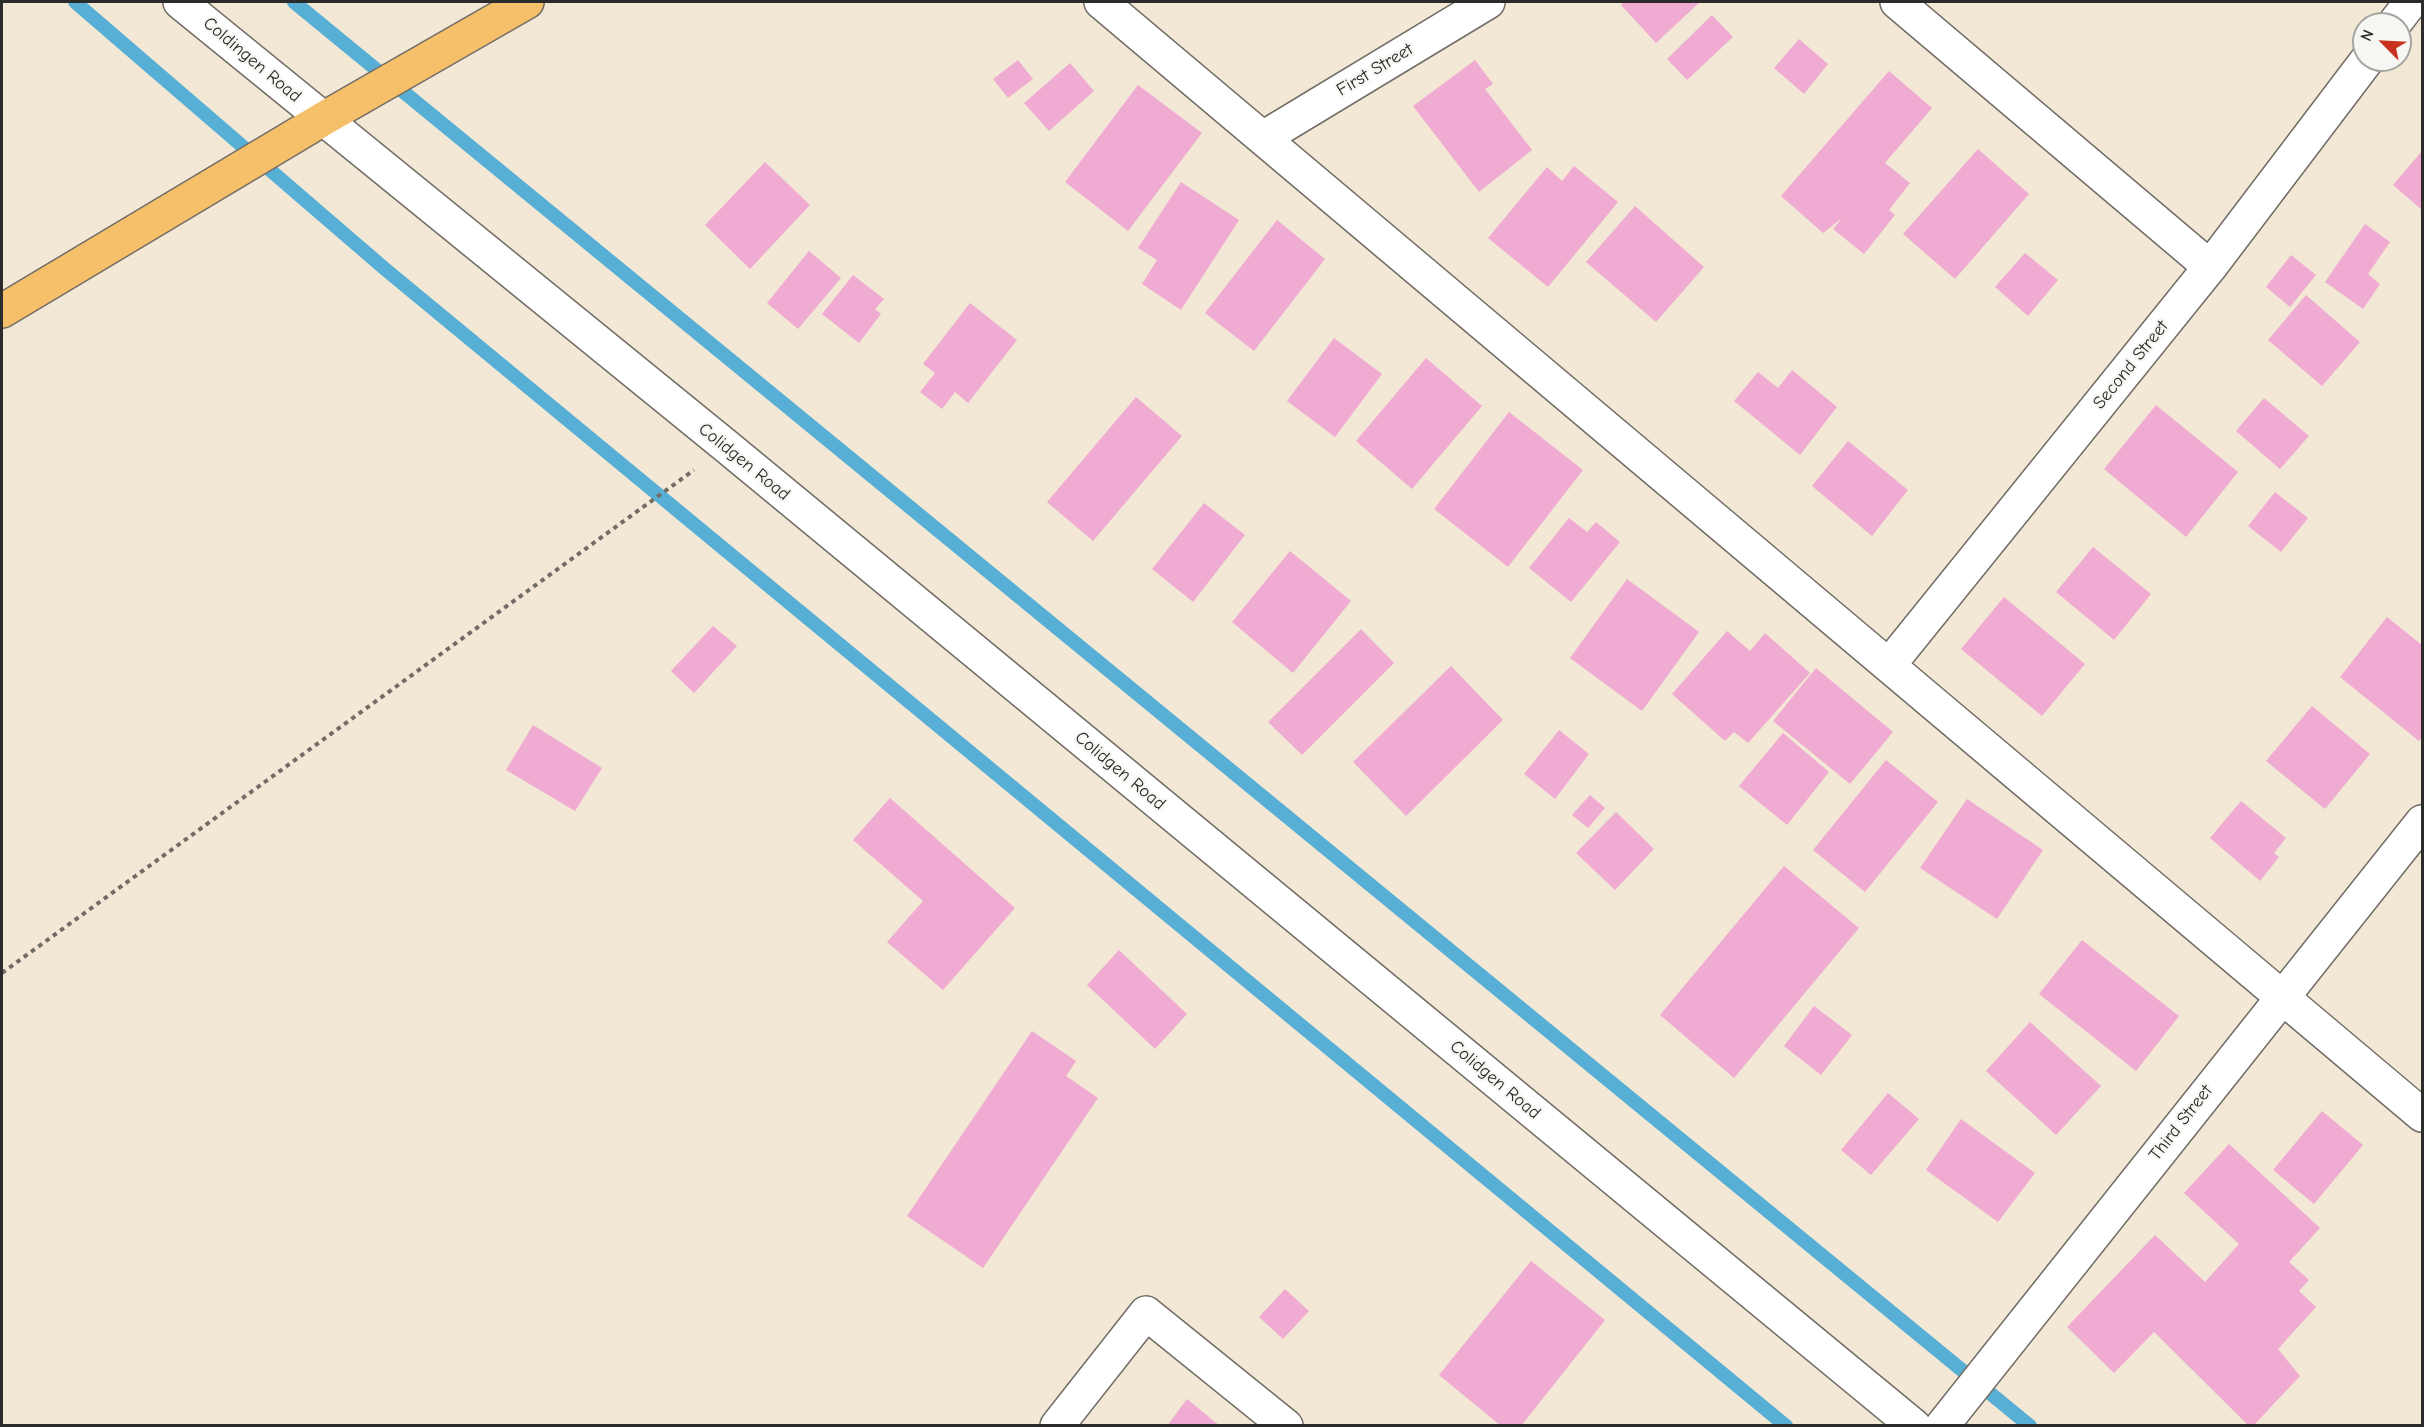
<!DOCTYPE html>
<style>
body{margin:0}
#map{position:relative;width:2424px;height:1427px;overflow:hidden;background:#f2e8d5;font-family:"Comic Neue",sans-serif}
canvas{display:block}
.frame{position:absolute;inset:0;border:3px solid #2b2b2b;pointer-events:none}
.north{position:absolute;left:2352px;top:12px;width:60px;height:60px;box-sizing:border-box;background:#f6f6f2;border:2px solid #a5a5a2;border-radius:50%;rotate:294deg;font-size:16px;font-weight:700;line-height:24px;text-align:center;color:#2b2b2b}
.north::after{content:'';display:block;margin:auto;width:21px;height:27px;background:#c8321e;clip-path:polygon(50% 0,100% 100%,50% 72%,0 100%)}
</style>
<div id="map">
<canvas width="2424" height="1427"></canvas>
<div class="frame"></div>
<div class="north">N</div>
</div>
<script>
const ctx = document.querySelector('canvas').getContext('2d');
ctx.lineJoin = 'round';
function poly(rows) {
  const path = new Path2D();
  for (const r of rows) {
    path.moveTo(r[0], r[1]);
    for (let i = 2; i < r.length; i += 2) path.lineTo(r[i], r[i + 1]);
  }
  return path;
}
function trace(path, color, width, dash) {
  ctx.strokeStyle = color;
  ctx.lineWidth = width;
  ctx.lineCap = dash ? 'butt' : 'round';
  ctx.setLineDash(dash || []);
  ctx.stroke(path);
}
function fillPath(path, color) {
  ctx.fillStyle = color;
  ctx.fill(path, 'evenodd');
}
function drawText(font, color, halo, rows, align = 'center') {
  ctx.font = font + ' "Comic Neue",sans-serif';
  ctx.lineWidth = 4.5;
  ctx.setLineDash([]);
  ctx.textBaseline = 'middle';
  ctx.strokeStyle = halo;
  ctx.fillStyle = color;
  for (const [text, x, y, turn = 0] of rows) {
    ctx.save();
    ctx.translate(x, y);
    ctx.rotate((+turn || 0) * Math.PI / 180);
    ctx.textAlign = isNaN(turn) ? turn : align;
    if (halo) ctx.strokeText(text, 0, 0);
    ctx.fillText(text, 0, 0);
    ctx.restore();
  }
}
trace(poly([
 [75,2,385,269,1786,1426],
 [294,2,2030,1426]
]), '#58afd5', 14);
fillPath(poly([
 [1624,2,1700,2,1656,43,1621,5],
 [1712,15,1733,37,1687,80,1667,59],
 [1799,39,1828,64,1804,94,1774,68],
 [1018,60,1033,79,1008,98,993,79],
 [1475,60,1493,84,1485,89,1532,150,1479,192,1413,106],
 [1070,63,1094,91,1049,131,1024,103],
 [1889,71,1932,108,1885,163,1910,183,1889,210,1895,215,1864,254,1833,229,1842,218,1823,233,1781,196],
 [1138,85,1202,133,1128,231,1065,182],
 [1978,149,2029,194,1955,279,1903,234],
 [2422,151,2422,210,2393,185],
 [765,162,810,205,750,269,705,225],
 [1574,166,1618,202,1548,287,1488,238,1547,167,1562,181],
 [1181,182,1239,220,1181,310,1142,284,1157,260,1138,248],
 [1635,206,1704,267,1656,322,1586,262],
 [1277,220,1325,259,1254,351,1205,313],
 [2365,224,2390,242,2368,274,2380,284,2363,309,2325,282],
 [809,251,841,278,798,329,767,303],
 [2025,253,2058,280,2028,316,1995,287],
 [2291,255,2316,275,2290,307,2266,287],
 [853,275,884,299,875,309,881,314,859,343,822,314],
 [2306,295,2360,342,2322,386,2268,340],
 [970,303,1017,340,968,403,955,392,942,409,920,392,935,373,923,364],
 [1334,338,1382,374,1335,437,1287,401],
 [1426,358,1482,406,1412,489,1356,441],
 [1792,370,1837,407,1800,455,1734,401,1758,372,1778,388],
 [1136,397,1182,436,1093,541,1047,502],
 [2264,398,2309,436,2280,469,2236,431],
 [2156,405,2238,472,2186,537,2104,469],
 [1509,412,1583,470,1508,567,1434,509],
 [1848,441,1908,490,1872,536,1812,486],
 [2275,492,2308,518,2281,552,2248,526],
 [1204,503,1245,535,1193,602,1152,569],
 [1569,518,1587,532,1596,522,1620,542,1571,602,1529,568],
 [2093,547,2151,594,2114,640,2056,592],
 [1290,551,1351,601,1293,673,1232,622],
 [1627,579,1699,632,1642,711,1570,658],
 [2004,597,2085,664,2042,716,1961,649],
 [2387,617,2422,645,2422,737,2419,741,2340,677],
 [713,626,737,646,694,693,671,671],
 [1361,629,1394,663,1302,755,1268,722],
 [1727,631,1750,651,1765,633,1810,673,1748,743,1734,732,1725,741,1672,694],
 [1451,666,1503,720,1406,816,1353,762],
 [1816,668,1893,732,1850,784,1773,721],
 [2312,706,2370,754,2325,809,2266,761],
 [533,725,602,768,575,811,506,770],
 [1559,730,1589,754,1555,799,1524,774],
 [1783,733,1829,772,1787,825,1739,786],
 [1886,760,1938,802,1865,892,1813,850],
 [1590,795,1605,808,1588,828,1572,815],
 [890,798,1015,908,943,990,887,942,923,901,853,840],
 [1967,799,2043,850,1997,919,1920,868],
 [2241,801,2286,838,2274,853,2279,857,2260,881,2210,838],
 [1616,812,1654,849,1615,890,1576,853],
 [1784,866,1859,928,1734,1078,1660,1015],
 [2082,940,2179,1016,2136,1071,2039,994],
 [1119,950,1187,1014,1155,1049,1087,985],
 [1814,1006,1852,1035,1821,1075,1784,1046],
 [2030,1022,2101,1086,2056,1135,1986,1071],
 [1032,1031,1076,1061,1066,1076,1098,1098,983,1268,907,1216],
 [1888,1093,1919,1119,1871,1175,1841,1150],
 [2322,1111,2363,1145,2314,1204,2273,1170],
 [1961,1119,2035,1173,1998,1222,1926,1170],
 [2229,1144,2320,1228,2289,1262,2309,1280,2299,1291,2316,1307,2278,1349,2300,1376,2253,1426,2249,1426,2154,1332,2114,1373,2067,1327,2155,1235,2205,1282,2239,1244,2184,1193],
 [1531,1261,1605,1320,1521,1426,1501,1426,1439,1375],
 [1285,1289,1309,1311,1283,1339,1259,1317],
 [1187,1399,1220,1426,1167,1426]
]), '#efabd1');
const minor = poly([
 [180,2,726,446,1914,1426],
 [1101,2,2422,1115],
 [1897,2,2210,267],
 [2394,24,2411,2],
 [1263,138,1488,2],
 [1889,665,2210,267,2367,60],
 [1057,1426,1146,1313,1286,1426],
 [1942,1426,2422,822]
]);
const major = poly([
 [2,311,323,119,527,2]
]);
trace(minor, '#716d66', 36);
trace(major, '#716d66', 36);
trace(poly([
 [2,973,694,470]
]), '#716d66', 4, [4.5, 4.5]);
trace(minor, '#fff', 33);
trace(major, '#f6c06b', 33);
drawText('18px', '#2b2b2b', '#f6f6f2', [
 ["Coldingen Road",252,60,40],
 ["First Street",1375,70,-31],
 ["Second Street",2131,365,-51],
 ["Colidgen Road",744,462,39],
 ["Colidgen Road",1120,771,40],
 ["Colidgen Road",1495,1080,40],
 ["Third Street",2181,1123,-52]
]);
</script>
